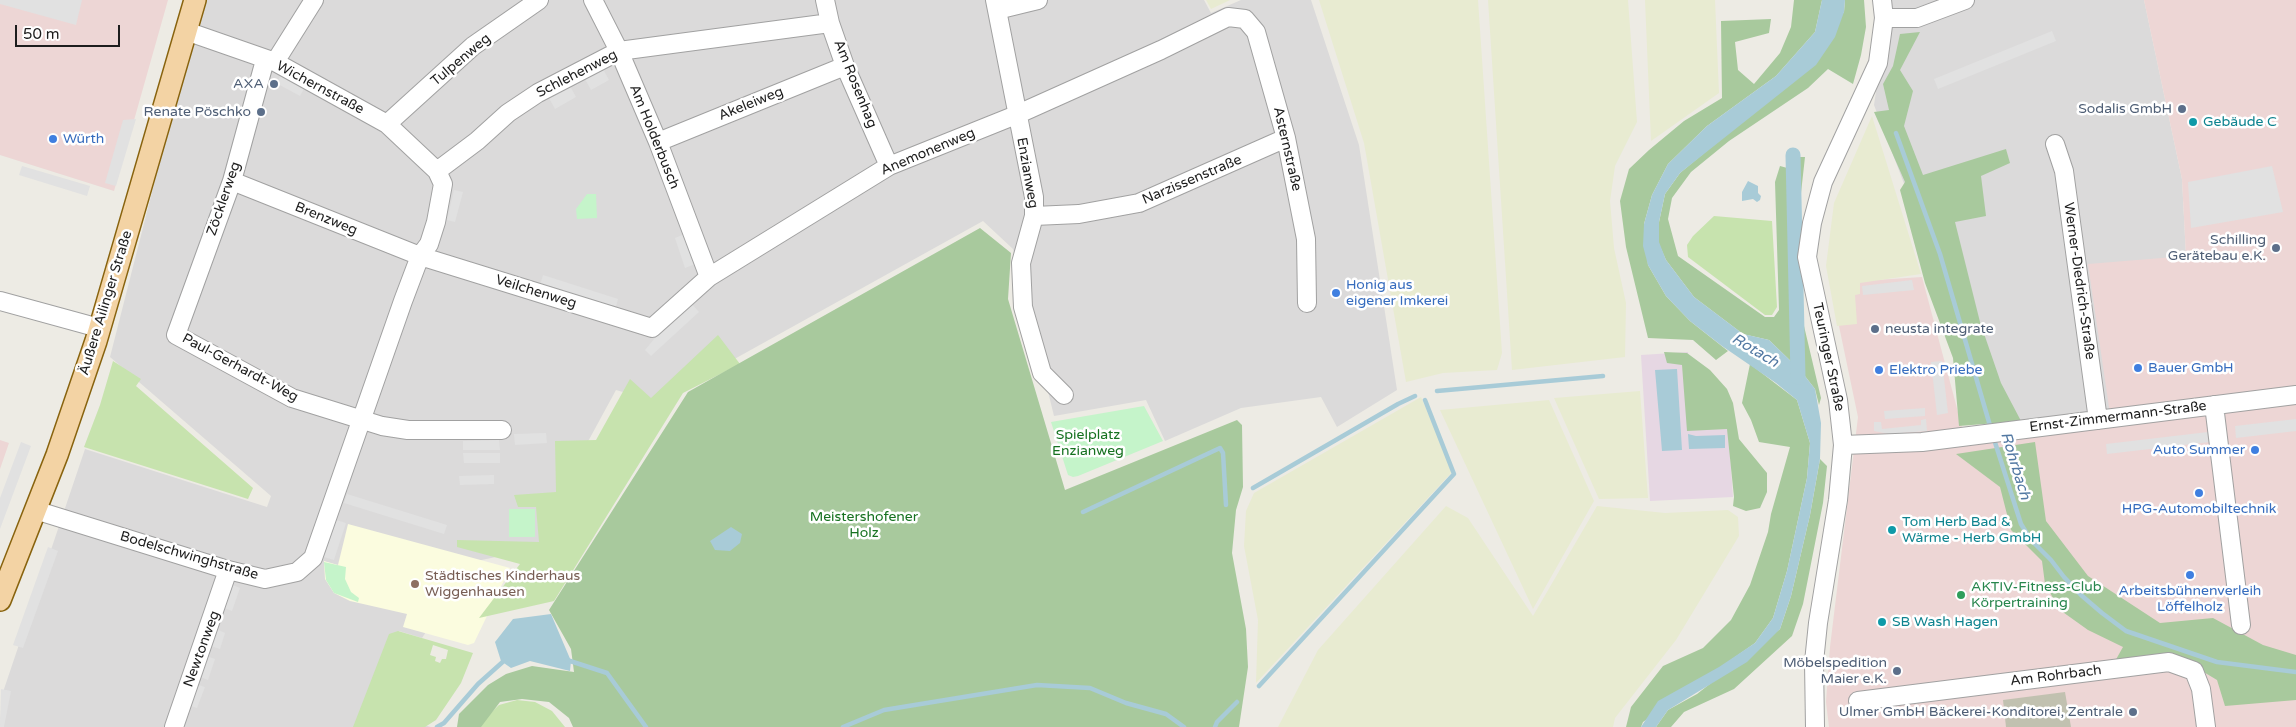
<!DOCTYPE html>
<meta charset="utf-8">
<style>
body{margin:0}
#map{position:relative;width:2296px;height:727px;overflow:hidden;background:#edebe4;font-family:"Varela Round",sans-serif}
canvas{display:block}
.scale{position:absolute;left:15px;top:25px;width:105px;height:22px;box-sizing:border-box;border:2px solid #1d1d1d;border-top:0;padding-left:6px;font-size:15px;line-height:18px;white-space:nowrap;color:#1d1d1d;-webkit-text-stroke:4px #fff;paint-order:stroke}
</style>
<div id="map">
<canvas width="2296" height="727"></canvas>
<div class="scale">50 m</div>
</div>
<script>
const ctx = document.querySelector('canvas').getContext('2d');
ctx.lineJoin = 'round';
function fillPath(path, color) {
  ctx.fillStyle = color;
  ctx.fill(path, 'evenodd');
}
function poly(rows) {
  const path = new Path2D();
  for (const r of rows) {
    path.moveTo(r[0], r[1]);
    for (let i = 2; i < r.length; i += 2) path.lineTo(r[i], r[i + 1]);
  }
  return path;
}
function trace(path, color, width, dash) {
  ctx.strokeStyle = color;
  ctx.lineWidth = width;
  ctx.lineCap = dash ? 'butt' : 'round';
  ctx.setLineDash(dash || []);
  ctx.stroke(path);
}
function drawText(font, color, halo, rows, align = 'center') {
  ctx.font = font + ' "Varela Round",sans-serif';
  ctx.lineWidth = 5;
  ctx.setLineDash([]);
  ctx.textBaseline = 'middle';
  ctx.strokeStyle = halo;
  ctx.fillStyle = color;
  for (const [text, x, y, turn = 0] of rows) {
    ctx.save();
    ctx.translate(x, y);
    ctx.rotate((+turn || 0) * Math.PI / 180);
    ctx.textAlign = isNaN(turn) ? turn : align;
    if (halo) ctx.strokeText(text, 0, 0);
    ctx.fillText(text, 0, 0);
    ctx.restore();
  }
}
fillPath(poly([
 [201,0,1204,0,1211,13,1241,0,1311,0,1359,145,1397,390,1337,427,1321,397,1241,408,1165,441,1146,400,1054,416,1013,249,983,221,657,402,616,390,585,447,548,546,472,562,422,638,399,631,371,711,431,727,0,727,2,695,85,449,267,507,271,496,110,357],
 [1890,0,2144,0,2182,179,2186,257,2110,414,2001,438,1874,105]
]), '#dbdada');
fillPath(poly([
 [0,0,168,0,114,191,0,155],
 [2144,0,2296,0,2296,727,1829,727,1826,702,1830,647,1858,417,1830,283,1922,277,1966,442,2110,414,2088,264,2186,256,2182,179],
 [0,440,9,443,0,469]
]), '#edd6d5');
fillPath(poly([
 [1688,352,1692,424,1728,422,1733,497,1650,501,1641,355]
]), '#e6d7e3');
fillPath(poly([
 [348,524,510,568,474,643,468,645,403,627,407,614,350,601,334,593,325,579,324,561,338,565]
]), '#fbfcdf');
fillPath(poly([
 [2065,692,2071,727,2006,727,2003,700]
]), '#c1c1b0');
fillPath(poly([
 [1206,0,1230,0,1211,9],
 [1319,0,1478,0,1502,353,1497,370,1443,373,1406,382,1364,143],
 [1488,0,1628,0,1637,122,1615,166,1610,201,1614,248,1626,303,1625,357,1512,370],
 [1645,0,1715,0,1719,93,1651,141],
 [1872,116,1921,274,1860,283,1860,294,1855,295,1857,324,1837,326,1826,266,1834,203],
 [1640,391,1648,498,1599,499,1554,398],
 [1421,397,1453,471,1256,683,1258,620,1244,546,1246,511,1254,493],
 [1549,400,1594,501,1533,609,1440,410],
 [1446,506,1468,518,1533,616,1597,506,1665,513,1728,510,1738,517,1739,536,1676,640,1615,718,1613,727,1278,727,1318,650]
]), '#e8ebd1');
fillPath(poly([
 [1714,216,1772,221,1777,307,1772,315,1765,315,1688,257,1687,245,1693,236],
 [718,335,740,364,683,393,554,601,479,618,520,564,457,547,457,540,539,542,536,507,518,507,514,495,556,492,555,441,596,440,630,379,651,398],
 [113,361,141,379,136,386,253,488,248,499,84,447,100,405],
 [398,631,473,653,461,683,436,720,425,727,353,727,389,634],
 [433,645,448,650,446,659,442,659,440,663,435,661,436,657,430,655],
 [517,700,535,702,552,711,565,727,476,727,499,705]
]), '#c7e3ae');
fillPath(poly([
 [1794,0,1822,0,1815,32,1776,76,1707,126,1668,164,1652,195,1644,224,1648,265,1666,296,1690,321,1728,351,1716,360,1693,340,1648,338,1626,247,1620,201,1629,169,1649,150,1684,121,1722,98,1721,21,1771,19,1769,33,1735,42,1738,70,1754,84,1780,53,1791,27],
 [1845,0,1864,0,1866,27,1861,55,1853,84,1828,69,1808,88,1729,141,1691,172,1672,198,1668,219,1678,256,1765,317,1774,317,1779,310,1775,182,1780,166,1791,169,1798,157,1805,157,1797,229,1792,235,1793,305,1804,326,1821,398,1819,405,1815,389,1801,371,1769,340,1743,334,1694,297,1666,260,1658,242,1659,222,1665,194,1680,173,1716,143,1844,12],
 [1920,32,1900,70,1913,91,1904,126,1923,175,2006,149,2010,163,1981,176,1986,216,1955,222,1980,322,2001,383,2021,421,1959,426,1953,358,1925,283,1900,190,1905,182,1874,112,1889,110,1883,84,1893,66,1900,34],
 [980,228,1011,253,1008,299,1065,490,1237,420,1242,425,1243,487,1236,510,1232,553,1246,629,1248,667,1239,727,573,727,569,718,549,702,522,699,500,702,481,727,457,727,459,714,488,685,506,674,532,666,574,672,571,649,549,610,688,392],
 [1664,352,1687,353,1710,370,1727,389,1733,403,1739,439,1767,473,1767,492,1760,508,1746,511,1733,506,1734,497,1727,429,1687,431,1682,365,1667,363],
 [1750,364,1797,400,1810,443,1807,478,1787,571,1773,618,1755,643,1643,722,1641,727,1626,727,1631,707,1663,666,1703,648,1731,620,1750,585,1768,532,1771,514,1790,447,1759,442,1751,420,1742,403],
 [2035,442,2046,521,2088,576,2160,623,2213,618,2263,645,2296,655,2296,700,2225,706,2217,680,2187,662,2114,663,2123,647,2088,630,2060,610,2045,584,2042,561,2011,530,2000,487,1956,454],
 [1820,459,1827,466,1823,503,1803,604,1792,636,1734,689,1684,712,1671,727,1656,727,1668,710,1697,694,1780,629,1791,596,1810,515]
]), '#a8c99d');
fillPath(poly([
 [587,194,596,194,597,218,577,219,576,209],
 [1144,406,1163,441,1078,476,1073,477,1068,475,1051,422],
 [509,509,535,509,535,537,509,537],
 [324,562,346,567,345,579,351,592,359,598,358,602,334,593,326,580]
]), '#c5f4ca');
fillPath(poly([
 [0,0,82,0,76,25,0,4],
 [2052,31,2056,41,1938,89,1934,79],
 [603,69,609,80,591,90,585,79],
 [282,74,305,87,300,96,276,83],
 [570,86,576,97,555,109,549,98],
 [136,119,116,186,105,183,123,120],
 [22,166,90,186,87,196,19,175],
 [2272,166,2283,212,2191,228,2188,182],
 [454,190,463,192,455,222,447,220],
 [685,234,695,264,685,268,675,238],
 [543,275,618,299,615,310,540,285],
 [1912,280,1914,290,1863,295,1862,286],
 [692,304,699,312,651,356,645,350,659,333],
 [1942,361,1948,413,1937,415,1931,362],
 [1925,408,1925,416,1885,419,1884,411],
 [1926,419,1927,431,1889,434,1874,431,1874,422,1881,422,1882,429,1921,425,1921,420],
 [2296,419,2296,431,2236,438,2235,426],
 [2208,432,2210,442,2107,454,2106,444],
 [546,433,547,443,515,445,514,434],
 [499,440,500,450,463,450,463,441],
 [21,442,31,446,0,529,0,498],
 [463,453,500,453,500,463,464,463],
 [494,475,494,484,460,485,459,476],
 [347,494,447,525,444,534,344,503],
 [336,520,346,523,334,560,324,557],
 [48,547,58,551,23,648,13,645],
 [230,584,240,588,232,611,222,607],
 [216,629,225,633,220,649,211,646],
 [206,656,215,659,208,680,198,676],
 [195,684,205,687,197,708,188,705],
 [1,689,11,691,4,727,0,727]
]), '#e1e1e1');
fillPath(poly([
 [1822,0,1845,0,1844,12,1835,37,1816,65,1680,173,1665,194,1659,222,1659,242,1666,260,1694,297,1743,334,1769,340,1801,371,1815,389,1821,423,1820,459,1810,515,1791,596,1780,629,1747,662,1668,710,1656,727,1641,727,1658,701,1719,667,1755,643,1773,618,1787,571,1807,478,1810,443,1797,400,1776,383,1722,346,1690,321,1666,296,1648,265,1643,246,1644,224,1652,195,1668,164,1707,126,1776,76,1815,32],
 [1748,181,1758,186,1758,193,1761,196,1760,200,1757,202,1753,199,1742,201,1742,192],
 [1677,369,1682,450,1662,451,1655,370],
 [1688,434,1696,436,1725,435,1725,448,1689,449],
 [731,527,742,534,740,543,730,551,715,550,710,541],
 [551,614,571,661,570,671,530,661,511,668,501,661,495,642,513,619]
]), '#a8cbd7');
trace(poly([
 [1896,133,1940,254,1991,429],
 [1437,391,1603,376],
 [1993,436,2021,524,2031,540,2051,560,2064,577,2081,595,2102,613,2126,631,2217,662,2296,672],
 [1253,488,1398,404,1415,396],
 [1083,512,1220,448,1223,453,1226,505],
 [567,660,607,673,646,727],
 [1259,686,1454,474,1425,400],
 [437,727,444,723,478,684,506,659],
 [843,727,884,710,1037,685,1090,688,1126,703,1166,714,1184,727],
 [1215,727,1217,722,1237,702]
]), '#a8cbd7', 4.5);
trace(poly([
 [1793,155,1798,377]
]), '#a8cbd7', 15);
const minor = poly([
 [593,0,619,51,658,142,709,277],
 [825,0,830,23,845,66,889,166],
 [995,0,1034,197,1034,216,1021,263,1023,307,1042,373,1064,395],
 [997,10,1038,0],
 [1884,18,1917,18,1965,0],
 [265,60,232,181,176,335,292,398,382,426,408,430,502,430],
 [275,62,314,0],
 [387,124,473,46,539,0],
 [658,142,845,66],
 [2055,144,2064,171,2098,420],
 [437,171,477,141,508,113,538,93,619,51,830,23],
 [232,181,420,256,652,328,709,277,889,166,1016,115,1161,50,1228,17,1245,19,1256,32,1286,138,1306,239,1307,303],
 [1034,216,1079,214,1139,203,1286,138],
 [0,301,99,328],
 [2214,405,2241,625],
 [1843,445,1922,442,2296,395],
 [35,510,228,570,265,579,297,572,313,558,403,301,420,256,429,244,436,222,443,184,437,171,387,124,275,62,186,31],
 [1858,701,2169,662,2194,671,2201,689,2206,727],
 [174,727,228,570],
 [1815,727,1814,662,1818,623,1838,500,1843,445,1838,400,1807,257,1812,223,1823,182,1878,63,1884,18,1882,0]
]);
const major = poly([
 [0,600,57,455,96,341,195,0]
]);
trace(minor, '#a1a1a1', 20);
trace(major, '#88630e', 24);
trace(minor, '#fff', 18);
trace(major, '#f3d3a4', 21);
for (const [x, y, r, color] of [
 [274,84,5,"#5c6f8a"],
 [2182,109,5,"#5c6f8a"],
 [261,112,5,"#5c6f8a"],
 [2193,122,5,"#0f9aa8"],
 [53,139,5,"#3f7fe0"],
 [2276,248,5,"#5c6f8a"],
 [1336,293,5,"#3f7fe0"],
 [1875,329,5,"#5c6f8a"],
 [2138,368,5,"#3f7fe0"],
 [1879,370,5,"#3f7fe0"],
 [2255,450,5,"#3f7fe0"],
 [2199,493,5,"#3f7fe0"],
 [1892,530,5,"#0f9aa8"],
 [2190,575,5,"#3f7fe0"],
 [415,584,5,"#8d6e63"],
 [1961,595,5,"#2e9e5b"],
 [1882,622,5,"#0f9aa8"],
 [1897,671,5,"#5c6f8a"],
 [2133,712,5,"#5c6f8a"]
]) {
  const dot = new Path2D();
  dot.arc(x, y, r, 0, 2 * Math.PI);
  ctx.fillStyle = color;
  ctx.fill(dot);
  trace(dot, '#fff', 2);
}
drawText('14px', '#1d1d1d', '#fff', [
 ["Tulpenweg",461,60,-40],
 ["Schlehenweg",577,74,-27],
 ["Am Rosenhag",855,84,68],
 ["Wichernstraße",320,88,28],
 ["Akeleiweg",751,104,-22],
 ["Am Holderbusch",654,137,68],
 ["Asternstraße",1287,149,77],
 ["Anemonenweg",928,152,-23],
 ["Enzianweg",1027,173,80],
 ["Narzissenstraße",1192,180,-23],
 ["Zöcklerweg",224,199,-71],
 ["Brenzweg",326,219,22],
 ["Werner-Diedrich-Straße",2079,281,82],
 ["Veilchenweg",536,292,17],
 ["Äußere Ailinger Straße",106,303,-73],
 ["Teuringer Straße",1828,357,78],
 ["Paul-Gerhardt-Weg",240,368,28],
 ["Ernst-Zimmermann-Straße",2118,417,-7],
 ["Bodelschwinghstraße",189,556,16],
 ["Newtonweg",202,649,-70],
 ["Am Rohrbach",2056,676,-7]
]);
drawText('14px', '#4e5e75', '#fff', [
 ["AXA",264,84],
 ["Sodalis GmbH",2172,109],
 ["Renate Pöschko",251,112],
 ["Schilling",2266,240],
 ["Gerätebau e.K.",2266,256],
 ["neusta integrate",1885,329,"left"],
 ["Möbelspedition",1887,663],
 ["Maier e.K.",1887,679],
 ["Ulmer GmbH Bäckerei-Konditorei, Zentrale",2123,712]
], 'right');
drawText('14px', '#0d838f', '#fff', [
 ["Gebäude C",2203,122],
 ["Tom Herb Bad &",1902,522],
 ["Wärme - Herb GmbH",1902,538],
 ["SB Wash Hagen",1892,622]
], 'left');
drawText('14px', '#366cbe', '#fff', [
 ["Würth",63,139],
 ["Honig aus",1346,285],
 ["eigener Imkerei",1346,301],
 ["Bauer GmbH",2148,368],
 ["Elektro Priebe",1889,370],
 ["Auto Summer",2245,450,"right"],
 ["HPG-Automobiltechnik",2199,509,"center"],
 ["Arbeitsbühnenverleih",2190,591,"center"],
 ["Löffelholz",2190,607,"center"]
], 'left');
drawText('14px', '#167120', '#fff', [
 ["Spielplatz",1088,435],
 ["Enzianweg",1088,451],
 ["Meistershofener",864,517],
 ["Holz",864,533]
]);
drawText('14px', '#785e54', '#fff', [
 ["Städtisches Kinderhaus",425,576],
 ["Wiggenhausen",425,592]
], 'left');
drawText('14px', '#27864d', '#fff', [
 ["AKTIV-Fitness-Club",1971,587],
 ["Körpertraining",1971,603]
], 'left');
drawText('italic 15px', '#5379a3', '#fff', [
 ["Rotach",1755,351,31],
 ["Rohrbach",2015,466,73]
]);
</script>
